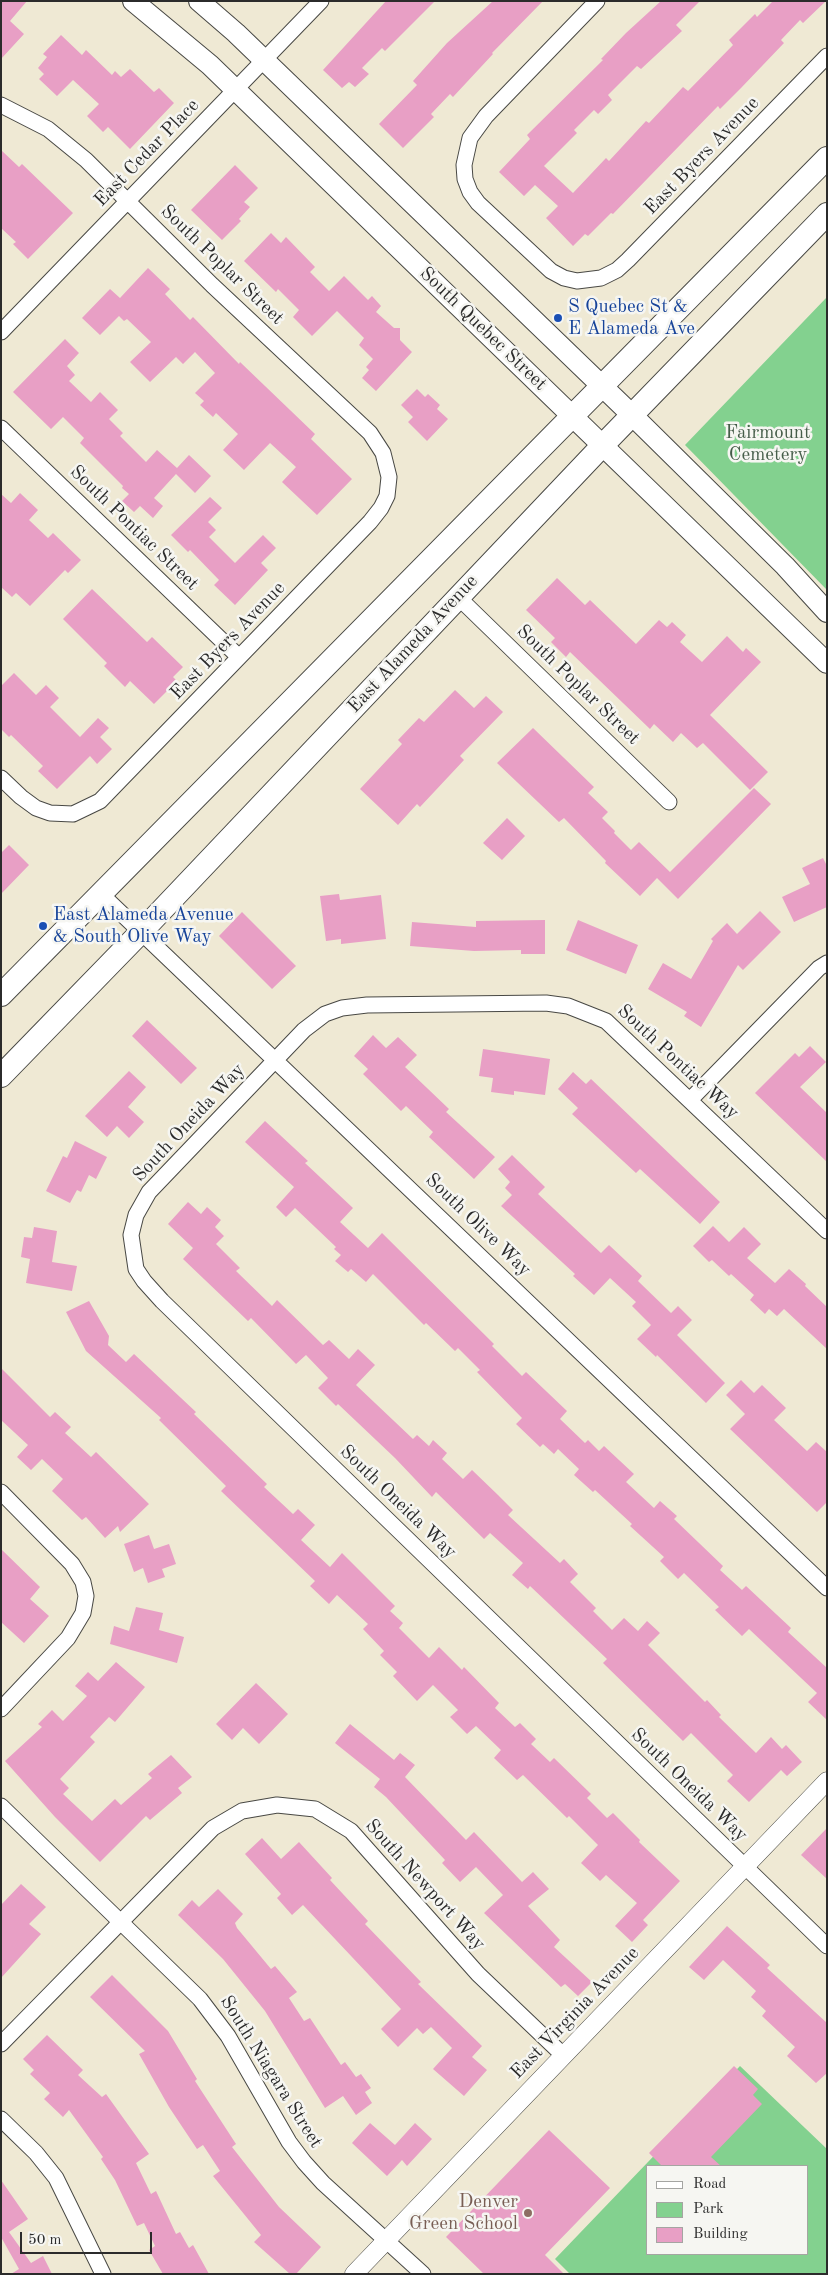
<!DOCTYPE html>
<style>
body{margin:0}
#map{position:relative;width:828px;height:2275px;overflow:hidden;background:#efe9d4;font-family:"Old Standard TT",serif}
canvas{display:block}
.frame{position:absolute;inset:0;border:2px solid #2b2b2b;pointer-events:none}
.legend{position:absolute;left:646px;top:2165px;width:162px;height:90px;box-sizing:border-box;background:#f6f6f2;border:1px solid #a5a5a2;margin:0;padding:6px 9px;list-style:none;font-size:15px;color:#2b2b2b}
.legend li{display:flex;align-items:center;gap:10px;height:25px}
.legend b{width:25px;border:1px solid #a5a5a2}
.scale{position:absolute;left:20px;top:2232px;width:132px;height:22px;box-sizing:border-box;border:2px solid #2b2b2b;border-top:0;padding-left:6px;font-size:15px;line-height:18px;white-space:nowrap;color:#2b2b2b;-webkit-text-stroke:4px #f6f6f2;paint-order:stroke}
</style>
<div id="map">
<canvas width="828" height="2275"></canvas>
<div class="frame"></div>
<ul class="legend">
<li><b style="height:6px;background:#fff"></b>Road</li>
<li><b style="height:14px;background:#83d18f"></b>Park</li>
<li><b style="height:14px;background:#e89fc5"></b>Building</li>
</ul>
<div class="scale">50 m</div>
</div>
<script>
const ctx = document.querySelector('canvas').getContext('2d');
ctx.lineJoin = 'round';
function fillPath(path, color) {
  ctx.fillStyle = color;
  ctx.fill(path, 'evenodd');
}
function poly(rows) {
  const path = new Path2D();
  for (const r of rows) {
    path.moveTo(r[0], r[1]);
    for (let i = 2; i < r.length; i += 2) path.lineTo(r[i], r[i + 1]);
  }
  return path;
}
function trace(path, color, width, dash) {
  ctx.strokeStyle = color;
  ctx.lineWidth = width;
  ctx.lineCap = dash ? 'butt' : 'round';
  ctx.setLineDash(dash || []);
  ctx.stroke(path);
}
function drawText(font, color, halo, rows, align = 'center') {
  ctx.font = font + ' "Old Standard TT",serif';
  ctx.lineWidth = 5;
  ctx.setLineDash([]);
  ctx.textBaseline = 'middle';
  ctx.strokeStyle = halo;
  ctx.fillStyle = color;
  for (const [text, x, y, turn = 0] of rows) {
    ctx.save();
    ctx.translate(x, y);
    ctx.rotate((+turn || 0) * Math.PI / 180);
    ctx.textAlign = isNaN(turn) ? turn : align;
    if (halo) ctx.strokeText(text, 0, 0);
    ctx.fillText(text, 0, 0);
    ctx.restore();
  }
}
fillPath(poly([
 [827,297,827,590,685,445],
 [740,2066,827,2149,827,2274,570,2274,555,2259],
 [647,2166,807,2166,807,2254,647,2254]
]), '#83d18f');
fillPath(poly([
 [1,1,27,1,10,21,24,34,1,59],
 [386,1,435,1,385,51,382,48,362,68,369,74,355,87,349,82,342,88,323,70],
 [493,1,543,1,492,53,493,54,453,97,450,94,431,114,434,117,403,148,379,124,417,85,413,81,447,43],
 [661,1,700,1,676,25,682,31,641,69,637,66,608,95,612,100,598,114,594,110,574,130,577,133,544,166,573,193,606,158,609,161,646,121,649,123,683,87,688,91,733,45,729,40,755,14,757,17,773,1,826,1,803,23,800,20,781,40,784,43,741,88,720,109,718,106,613,214,611,213,588,236,585,234,573,246,546,218,558,206,535,185,524,196,499,172,530,139,527,135,603,60,601,59,626,33],
 [61,35,82,55,86,50,112,75,115,71,121,77,130,69,154,92,159,88,174,103,130,149,108,127,103,132,87,116,99,104,73,80,57,96,39,79,44,74,38,68,47,57,43,54],
 [1,150,19,167,22,164,73,213,28,259,13,244,16,242,1,228],
 [235,165,258,188,244,202,250,207,239,219,241,221,222,240,191,210],
 [271,233,281,243,286,237,315,267,310,272,329,291,344,276,368,300,372,296,381,306,376,312,394,328,400,328,400,340,412,352,376,391,362,378,369,370,366,367,373,359,359,345,364,338,337,311,312,336,293,317,299,310,278,289,276,292,244,261],
 [148,268,170,289,165,294,190,320,193,317,239,364,240,362,315,434,311,439,352,479,317,515,282,482,296,467,270,443,244,470,223,450,238,434,216,413,213,417,200,405,204,401,195,393,215,373,195,352,183,364,176,357,150,382,130,362,151,342,127,319,124,321,119,316,100,335,82,318,110,289,120,298],
 [65,339,79,353,67,366,75,375,69,381,91,402,100,392,118,410,109,419,123,433,120,436,146,462,157,450,177,468,189,455,211,476,195,493,176,474,154,498,163,506,153,518,140,506,134,512,122,501,129,494,122,488,123,486,80,443,84,438,63,417,51,429,13,392],
 [417,389,425,397,428,394,440,405,437,409,448,419,427,441,408,422,413,417,401,405],
 [20,493,38,510,29,520,48,538,53,533,81,560,68,573,65,570,30,606,16,593,12,597,1,587,1,494,11,503],
 [210,497,222,508,208,522,216,530,209,537,235,563,263,535,276,548,261,563,268,570,235,605,214,585,219,580,190,550,188,552,171,535],
 [557,578,585,605,590,600,636,644,659,620,667,627,672,622,686,635,680,642,702,662,727,636,743,652,746,648,761,662,710,715,768,772,750,790,703,743,697,748,681,733,673,742,654,724,650,729,570,652,566,657,551,642,555,638,526,610],
 [92,589,147,642,152,637,183,667,173,677,177,681,154,704,130,681,125,687,104,666,107,663,63,619],
 [14,673,36,695,46,685,59,698,50,707,80,737,98,718,109,728,100,737,112,749,97,764,90,756,57,789,38,771,43,766,11,735,9,737,1,729,1,686],
 [455,690,474,708,486,696,503,712,460,756,464,760,420,807,417,804,398,825,360,789,402,744,398,740,419,718,424,722],
 [533,728,594,787,588,793,608,812,602,818,615,831,614,833,631,850,639,842,670,872,754,788,771,804,678,899,657,878,640,896,605,863,606,861,564,818,559,822,497,763],
 [507,818,525,836,502,860,483,843],
 [9,845,29,865,1,894,1,853],
 [823,858,827,866,827,907,794,922,782,897,810,884,802,868],
 [339,894,340,900,381,895,386,939,341,944,341,939,326,941,320,896],
 [760,911,781,932,743,970,738,965,701,1027,684,1016,687,1012,648,989,663,963,691,979,713,941,711,939,727,923,737,934],
 [242,912,296,966,272,989,219,936],
 [545,920,545,954,521,954,521,950,474,951,410,946,412,922,476,927,476,921],
 [578,920,638,945,626,974,566,950],
 [147,1020,197,1068,181,1084,132,1036],
 [373,1035,386,1048,398,1037,417,1055,405,1067,449,1109,446,1112,495,1157,474,1179,429,1137,433,1132,406,1106,401,1111,363,1074,368,1069,354,1056],
 [810,1046,826,1062,800,1087,827,1113,827,1162,755,1093,795,1053,799,1057],
 [483,1049,550,1059,545,1095,514,1091,514,1095,491,1092,493,1078,479,1076],
 [129,1071,146,1087,128,1107,144,1122,129,1138,117,1126,107,1137,85,1116],
 [573,1072,586,1084,591,1079,720,1202,700,1224,640,1169,636,1173,572,1114,578,1108,558,1089],
 [265,1121,308,1161,305,1163,353,1208,340,1222,368,1248,382,1233,494,1344,492,1346,522,1376,526,1372,567,1411,560,1419,585,1443,588,1440,599,1451,604,1446,634,1474,626,1482,654,1508,660,1501,677,1516,674,1519,723,1566,720,1570,742,1590,746,1586,791,1628,788,1632,827,1668,827,1720,808,1702,817,1693,749,1629,742,1636,715,1610,719,1607,684,1573,678,1579,660,1561,664,1557,630,1526,632,1524,595,1490,593,1492,574,1475,579,1469,558,1449,554,1454,543,1444,540,1447,516,1424,522,1418,477,1372,480,1370,458,1348,455,1351,426,1323,424,1325,373,1274,366,1282,351,1269,348,1272,335,1261,341,1255,334,1249,336,1247,295,1208,286,1217,276,1207,294,1187,245,1142],
 [75,1141,107,1157,96,1179,89,1175,81,1192,77,1190,70,1203,46,1191,63,1156,67,1158],
 [512,1155,545,1187,538,1194,601,1253,609,1245,642,1276,638,1281,671,1313,678,1306,692,1320,677,1335,725,1383,706,1403,657,1355,656,1357,637,1339,651,1325,632,1306,636,1302,610,1278,594,1295,573,1276,575,1274,501,1206,512,1195,505,1188,510,1182,498,1169],
 [188,1202,201,1214,207,1207,221,1220,215,1227,224,1236,216,1244,240,1268,236,1271,272,1306,277,1300,323,1345,329,1340,349,1359,358,1349,375,1365,356,1385,413,1439,417,1435,429,1446,433,1440,447,1453,442,1459,463,1479,472,1470,498,1495,513,1510,508,1515,560,1563,564,1559,578,1574,570,1582,596,1608,593,1611,612,1630,624,1618,638,1631,647,1621,660,1633,648,1645,705,1702,707,1700,721,1715,719,1717,756,1753,771,1737,782,1749,786,1745,802,1762,787,1776,781,1770,749,1802,727,1781,733,1775,691,1733,683,1741,603,1663,607,1659,530,1586,528,1589,512,1575,523,1563,490,1533,484,1539,436,1492,432,1497,395,1458,338,1404,336,1406,318,1388,328,1378,306,1355,296,1364,251,1318,248,1321,183,1259,193,1248,168,1224],
 [713,1226,729,1242,744,1227,761,1244,747,1258,775,1283,789,1269,806,1284,805,1286,827,1307,827,1349,784,1309,777,1316,769,1309,765,1314,750,1300,754,1295,731,1274,729,1276,712,1260,709,1262,693,1246],
 [34,1227,57,1231,52,1262,77,1266,72,1291,26,1283,30,1259,21,1257,24,1237,32,1238],
 [89,1301,109,1336,108,1345,126,1362,134,1354,196,1412,194,1414,267,1484,264,1487,293,1514,298,1509,315,1525,301,1540,330,1567,342,1553,395,1606,390,1611,403,1623,399,1628,429,1658,439,1647,462,1670,464,1667,499,1703,495,1708,515,1727,520,1723,536,1739,531,1744,550,1762,554,1758,591,1794,587,1798,607,1818,613,1813,640,1840,639,1842,680,1881,643,1920,648,1925,632,1942,615,1926,637,1903,606,1875,600,1881,581,1863,598,1845,569,1816,567,1818,523,1775,517,1780,494,1758,501,1750,476,1726,467,1734,450,1717,458,1710,433,1685,417,1701,393,1676,397,1672,380,1655,384,1651,363,1629,368,1624,337,1595,329,1604,310,1586,315,1581,221,1491,226,1486,159,1420,161,1418,86,1351,66,1312],
 [1,1368,50,1417,55,1412,71,1427,65,1433,91,1457,96,1452,149,1504,120,1532,118,1526,105,1538,86,1517,82,1520,52,1491,63,1479,42,1459,31,1470,17,1457,28,1445,1,1420],
 [741,1380,754,1393,762,1385,786,1408,774,1420,807,1451,816,1442,827,1452,827,1502,817,1512,730,1429,745,1414,726,1395],
 [149,1535,154,1549,169,1544,176,1564,162,1569,165,1577,148,1583,143,1568,134,1572,124,1544],
 [1,1549,40,1587,30,1599,49,1616,24,1643,1,1622],
 [136,1607,163,1613,159,1630,184,1637,177,1663,110,1644,114,1626,129,1631],
 [116,1662,145,1687,115,1722,109,1717,90,1737,95,1742,60,1779,69,1788,63,1794,92,1821,115,1799,121,1805,152,1778,148,1774,171,1755,192,1777,178,1788,182,1793,150,1820,146,1816,100,1862,55,1817,5,1761,42,1727,38,1724,52,1710,63,1721,87,1696,75,1686,88,1672,98,1681],
 [256,1683,288,1714,259,1744,243,1728,232,1740,216,1724],
 [350,1724,394,1760,400,1753,415,1765,405,1777,466,1840,474,1832,522,1882,533,1872,549,1889,528,1906,560,1940,554,1947,592,1982,578,1996,565,1984,561,1987,484,1913,503,1895,476,1867,460,1882,442,1863,445,1860,386,1797,374,1787,380,1779,335,1743],
 [827,1828,827,1879,801,1855],
 [262,1838,281,1859,299,1842,332,1878,330,1880,368,1921,365,1924,421,1982,418,1984,482,2046,472,2057,487,2070,464,2096,433,2069,452,2048,431,2027,423,2034,417,2028,398,2047,381,2029,401,2009,303,1905,292,1915,277,1898,281,1894,245,1854],
 [21,1884,46,1907,29,1924,41,1934,1,1978,1,1905],
 [218,1889,243,1914,235,1923,237,1928,271,1969,275,1966,297,1992,289,1998,304,2021,310,2018,341,2065,345,2062,356,2077,361,2074,371,2088,365,2092,372,2103,356,2115,343,2096,325,2108,265,2011,223,1959,178,1915,192,1900,199,1907],
 [727,1926,770,1965,767,1968,827,2023,827,2073,816,2083,787,2056,795,2047,762,2016,766,2011,751,1997,756,1991,723,1960,704,1980,689,1967],
 [112,1975,168,2031,197,2079,195,2081,236,2144,232,2147,279,2207,321,2247,296,2274,290,2274,254,2242,261,2235,213,2176,220,2171,203,2145,197,2149,169,2107,139,2054,145,2051,90,1997],
 [47,2035,83,2070,78,2075,102,2097,106,2094,149,2154,136,2163,151,2194,156,2191,176,2234,180,2232,189,2248,193,2245,209,2274,163,2274,149,2250,155,2246,144,2223,137,2226,115,2180,101,2159,103,2157,69,2110,63,2117,44,2099,50,2093,30,2074,34,2070,23,2059],
 [734,2066,758,2089,753,2095,762,2104,711,2157,721,2166,662,2166,649,2153],
 [370,2123,395,2145,415,2123,432,2139,407,2166,402,2160,387,2176,352,2143],
 [549,2130,610,2188,545,2255,564,2274,484,2274,446,2237],
 [1,2180,28,2219,9,2232,31,2263,43,2256,52,2274,11,2274,19,2269,1,2237]
]), '#e89fc5');
const minor = poly([
 [597,1,486,116,470,138,464,165,465,179,470,192,478,203,551,271,564,278,577,281,601,278,617,270,628,260,827,56],
 [1,105,48,129,86,160,212,285,370,433,383,453,389,477,387,496,381,508,370,522,100,801,73,814,50,813,36,808,21,797,1,778],
 [1,332,321,1],
 [1,428,239,657],
 [458,597,669,802],
 [100,893,827,1588],
 [690,1100,819,968,827,963],
 [827,1231,606,1021,568,1006,546,1003,367,1005,342,1008,325,1014,304,1030,149,1192,136,1215,131,1235,136,1269,144,1281,162,1301,827,1946],
 [1,1492,72,1564,83,1582,86,1596,83,1613,68,1638,1,1709],
 [1,1806,200,1999,228,2036,289,2142,304,2162,323,2183,423,2274],
 [1,2044,213,1828,242,1811,277,1805,315,1809,351,1831,478,1974,564,2056],
 [1,2119,36,2153,56,2178,103,2274]
]);
const tertiary = poly([
 [354,2274,827,1781]
]);
const secondary = poly([
 [133,1,210,65,827,663],
 [199,1,236,33,632,415,785,566,827,612]
]);
const primary = poly([
 [1,995,827,158],
 [1,1076,141,932,602,446,827,214]
]);
trace(minor, '#484844', 17);
trace(tertiary, '#484844', 19);
trace(secondary, '#484844', 22);
trace(primary, '#484844', 24);
trace(minor, '#fff', 15);
trace(tertiary, '#fff', 18);
trace(secondary, '#fff', 20);
trace(primary, '#fff', 22);
for (const [x, y, r, color] of [
 [558,318,5,"#1a4fb4"],
 [43,926,5,"#1a4fb4"],
 [528,2213,5,"#8d6e63"]
]) {
  const dot = new Path2D();
  dot.arc(x, y, r, 0, 2 * Math.PI);
  ctx.fillStyle = color;
  ctx.fill(dot);
  trace(dot, '#f6f6f2', 2);
}
drawText('19px', '#2b2b2b', '#f6f6f2', [
 ["East Cedar Place",147,153,-46],
 ["East Byers Avenue",702,156,-46],
 ["South Poplar Street",222,265,44],
 ["South Quebec Street",483,329,44],
 ["South Pontiac Street",134,528,44],
 ["East Byers Avenue",228,641,-46],
 ["East Alameda Avenue",413,644,-47],
 ["South Poplar Street",578,685,44],
 ["South Pontiac Way",678,1062,43],
 ["South Oneida Way",189,1123,-47],
 ["South Olive Way",478,1225,44],
 ["South Oneida Way",398,1502,44],
 ["South Oneida Way",689,1785,44],
 ["South Newport Way",425,1885,48],
 ["East Virginia Avenue",575,2013,-46],
 ["South Niagara Street",271,2072,58]
]);
drawText('19px', '#164399', '#f6f6f2', [
 ["S Quebec St &",568,307],
 ["E Alameda Ave",568,329],
 ["East Alameda Avenue",53,915],
 ["& South Olive Way",53,937]
], 'left');
drawText('19px', '#455d49', '#f6f6f2', [
 ["Fairmount",768,433],
 ["Cemetery",768,455]
]);
drawText('19px', '#785e54', '#f6f6f2', [
 ["Denver",518,2202],
 ["Green School",518,2224]
], 'right');
</script>
